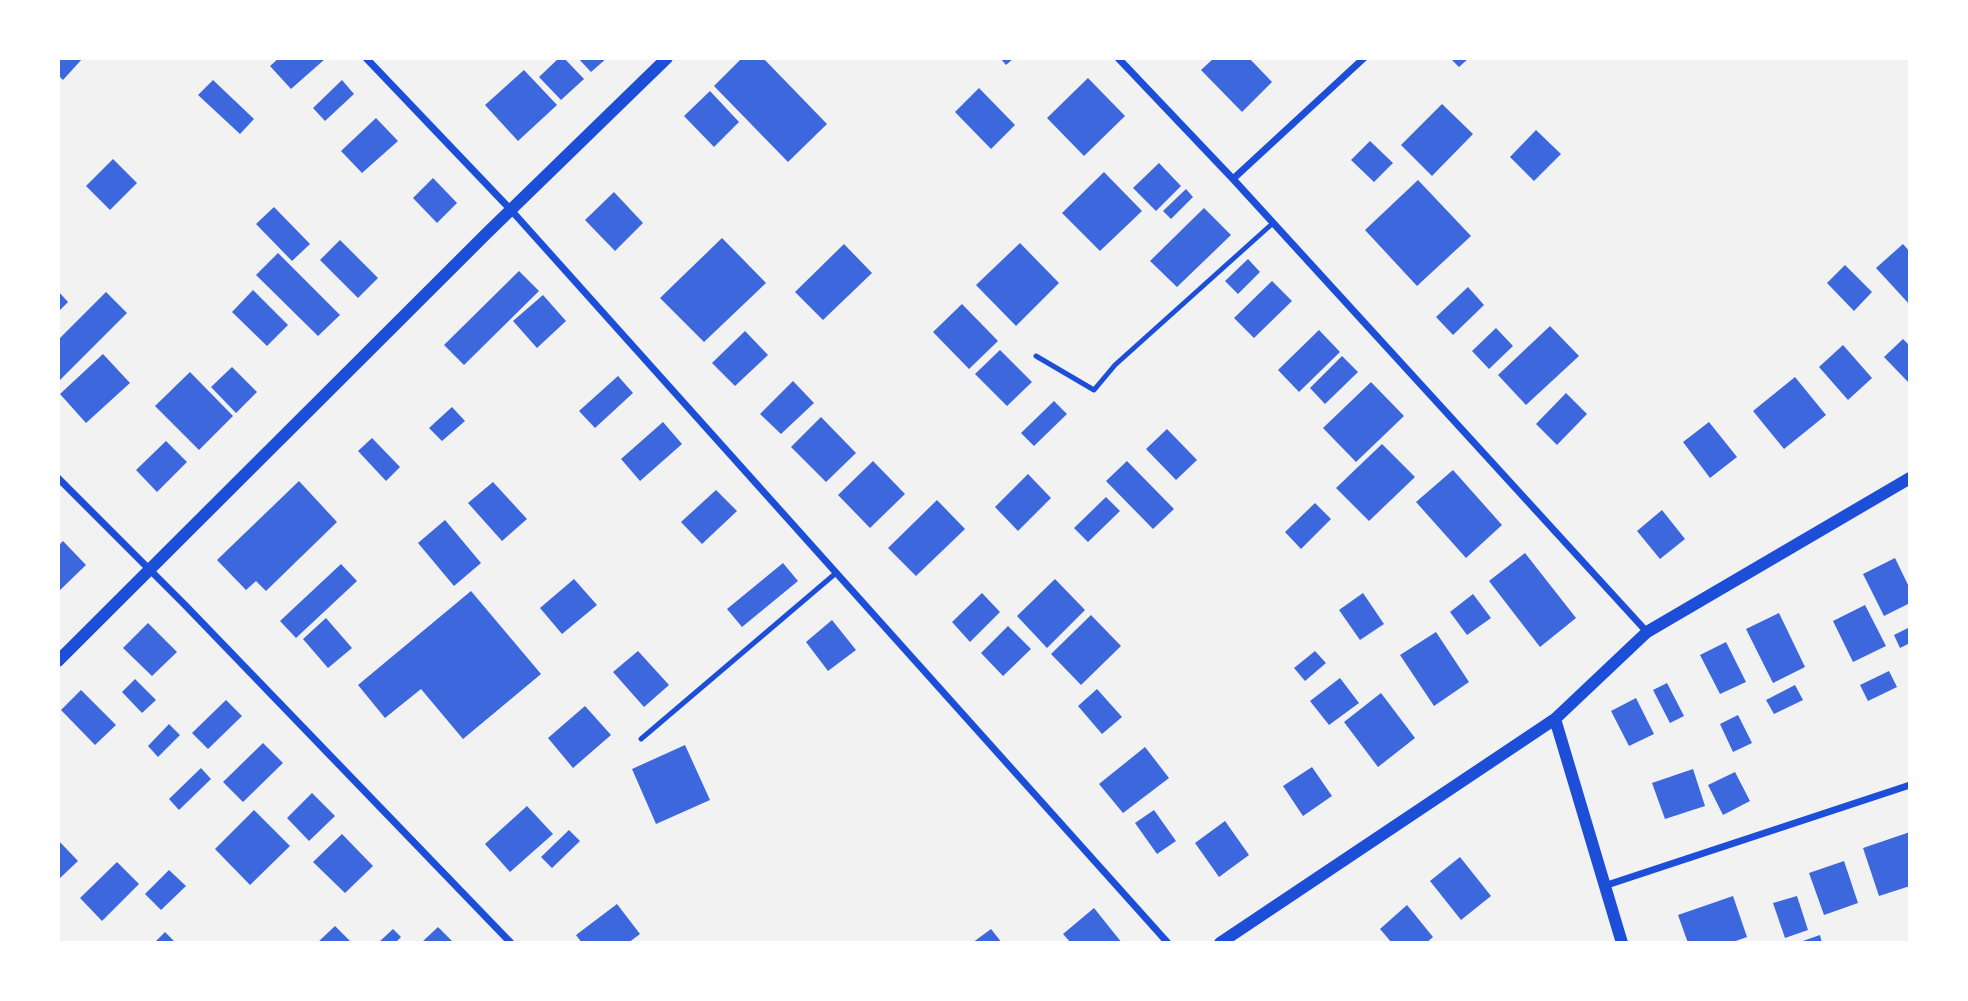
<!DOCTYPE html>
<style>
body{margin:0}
#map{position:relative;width:1968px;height:1001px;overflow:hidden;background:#f2f2f2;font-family:"Source Sans 3",sans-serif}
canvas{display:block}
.frame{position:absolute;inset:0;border:60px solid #fff;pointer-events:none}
</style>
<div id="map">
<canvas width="1968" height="1001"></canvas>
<div class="frame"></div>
</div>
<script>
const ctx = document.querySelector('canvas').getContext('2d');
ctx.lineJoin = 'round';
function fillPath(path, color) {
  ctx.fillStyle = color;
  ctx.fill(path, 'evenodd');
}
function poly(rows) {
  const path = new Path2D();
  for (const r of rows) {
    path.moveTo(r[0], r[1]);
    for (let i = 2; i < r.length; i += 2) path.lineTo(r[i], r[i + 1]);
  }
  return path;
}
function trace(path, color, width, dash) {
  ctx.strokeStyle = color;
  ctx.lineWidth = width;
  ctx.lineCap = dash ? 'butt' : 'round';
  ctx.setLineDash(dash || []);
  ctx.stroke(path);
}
fillPath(poly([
 [58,58,83,58,63,80,58,75],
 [279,58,323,58,325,59,291,89,270,66],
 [559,58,564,58,584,79,561,100,539,77],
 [578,58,607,58,591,72],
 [742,58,763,58,827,124,788,162,714,86],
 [1000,58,1014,58,1006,65],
 [1214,58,1249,58,1272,82,1242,112,1201,70],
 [1450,58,1469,58,1459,67],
 [524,70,557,105,518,141,485,105],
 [1088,78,1125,116,1084,156,1047,118],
 [213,80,254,119,240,134,198,95],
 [342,80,354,94,325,121,313,108],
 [979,88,1015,125,991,149,955,112],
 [710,91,739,122,714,147,684,116],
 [1442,104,1473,134,1432,176,1401,145],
 [376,118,398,141,362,173,341,151],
 [1536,130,1561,154,1534,181,1510,157],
 [1370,141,1393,163,1374,182,1351,160],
 [113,159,137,183,110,210,86,186],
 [1159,163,1181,186,1156,211,1133,188],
 [1104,172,1142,211,1100,251,1062,213],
 [433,178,457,203,437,223,413,198],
 [1418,180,1471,236,1417,286,1365,230],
 [1186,189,1193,197,1171,219,1163,211],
 [614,192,643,223,615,251,585,220],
 [274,207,310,244,292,261,256,224],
 [1204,208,1231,235,1177,287,1150,261],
 [722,238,766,283,704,342,660,298],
 [340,240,378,278,358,298,320,260],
 [1020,243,1059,283,1016,326,976,285],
 [844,244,872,273,823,320,795,292],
 [1903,244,1910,252,1910,305,1876,268],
 [278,253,340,315,318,336,256,275],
 [1248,259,1260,272,1238,294,1225,281],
 [1845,265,1872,292,1854,311,1827,283],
 [519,271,539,291,464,365,444,345],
 [1272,281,1292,301,1254,338,1234,318],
 [1468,287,1484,305,1453,335,1436,317],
 [253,290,288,325,267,346,232,312],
 [58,291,68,302,58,312],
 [106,292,127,313,58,382,58,340],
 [543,295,566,321,537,348,513,321],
 [962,304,998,341,969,369,933,332],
 [1550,326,1579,356,1526,405,1498,375],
 [1496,328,1513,346,1489,369,1472,351],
 [1319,330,1340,352,1299,392,1278,370],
 [745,331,768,355,735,386,712,363],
 [1903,339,1910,346,1910,380,1908,382,1884,357],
 [1843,345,1872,378,1848,400,1819,367],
 [1000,350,1032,382,1007,406,975,374],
 [103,354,130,383,86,423,60,394],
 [1342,356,1358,372,1325,404,1310,388],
 [232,367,257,392,236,413,211,387],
 [190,372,233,416,199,450,155,406],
 [618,376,633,393,595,428,579,411],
 [1795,377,1826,415,1784,449,1753,411],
 [793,381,814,403,781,434,760,414],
 [1371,382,1404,416,1356,462,1323,428],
 [1566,393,1587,414,1557,445,1536,424],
 [1054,401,1067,414,1034,446,1021,433],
 [452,407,465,421,442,441,429,428],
 [821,417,856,453,826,482,791,447],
 [663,422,682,444,640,481,621,459],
 [1709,422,1737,457,1710,478,1683,442],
 [1167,429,1197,460,1176,480,1146,449],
 [372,438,400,467,386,481,358,451],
 [166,441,187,462,157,492,136,470],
 [1382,444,1415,477,1369,521,1336,488],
 [873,461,905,494,870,528,838,495],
 [1127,461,1174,509,1153,529,1106,481],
 [1453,470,1502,525,1466,558,1416,502],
 [1028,474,1051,498,1018,531,995,507],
 [299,481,337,522,266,591,256,581,246,590,217,560],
 [493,482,527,519,502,541,468,503],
 [716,490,737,511,702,544,681,522],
 [1106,497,1120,511,1088,542,1074,528],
 [937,500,965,529,916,576,888,548],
 [1315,503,1331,519,1301,549,1285,532],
 [1662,510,1685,539,1660,559,1637,531],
 [445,520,481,563,454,586,418,543],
 [63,541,86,565,58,592,58,546],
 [1525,553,1576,618,1540,647,1489,581],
 [1895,558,1910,589,1910,603,1884,616,1863,574],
 [783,563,798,581,742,627,727,609],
 [341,564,357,581,296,638,280,621],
 [574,579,597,605,562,634,540,608],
 [1055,579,1085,610,1047,648,1017,616],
 [471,591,541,674,463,739,421,689,385,718,358,685],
 [982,593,1000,612,970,642,952,622],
 [1363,593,1384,624,1360,640,1339,610],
 [1473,594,1491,618,1467,635,1450,612],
 [1865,605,1886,646,1853,662,1833,621],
 [1779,613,1805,667,1773,683,1746,629],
 [1091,615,1121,646,1081,685,1051,654],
 [326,618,352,648,328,668,303,639],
 [832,620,856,650,828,671,806,642],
 [148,623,177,652,152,676,123,648],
 [1008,626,1031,649,1003,676,981,653],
 [1910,627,1910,643,1900,648,1894,635],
 [1436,632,1469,682,1434,706,1400,655],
 [1726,642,1746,682,1720,694,1700,655],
 [638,651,669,685,644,707,613,672],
 [1315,651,1326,663,1305,681,1294,668],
 [1889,671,1897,687,1868,701,1860,685],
 [1340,678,1359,703,1329,725,1310,701],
 [135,679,156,700,142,713,122,692],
 [1667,683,1684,716,1670,723,1653,690],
 [1795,685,1803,700,1774,714,1766,700],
 [1097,689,1122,717,1102,734,1078,706],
 [81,690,116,725,95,745,61,710],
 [1381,693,1415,738,1378,767,1344,722],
 [1636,698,1654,734,1629,746,1611,711],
 [226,700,242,716,208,749,192,733],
 [585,706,611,735,573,768,548,738],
 [1738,715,1752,743,1733,752,1720,724],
 [169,724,180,735,158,757,148,746],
 [263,743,283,763,243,802,223,782],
 [685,745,710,800,656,824,632,769],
 [1145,747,1169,778,1123,813,1099,784],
 [1312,767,1332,796,1303,816,1283,786],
 [201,768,211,779,179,810,169,799],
 [1693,769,1705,806,1665,819,1652,783],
 [1735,772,1750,801,1723,815,1708,785],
 [312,793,335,816,309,841,287,818],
 [527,806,553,834,510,872,485,844],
 [254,810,290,846,250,885,215,849],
 [1154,810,1176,841,1157,854,1135,823],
 [1225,821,1249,855,1219,877,1195,843],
 [569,830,580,841,552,868,541,857],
 [1910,832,1910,886,1879,896,1863,848],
 [342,834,373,866,345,893,313,862],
 [58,840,78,861,59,879,58,878],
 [1460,857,1491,896,1461,920,1430,881],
 [1844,861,1858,903,1824,915,1809,873],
 [117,862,139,884,102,921,80,898],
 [169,870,186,886,161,910,145,894],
 [1733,896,1747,937,1730,943,1688,943,1678,915],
 [1797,896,1808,930,1785,938,1773,903],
 [617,904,640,934,628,943,582,943,576,935],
 [1407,905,1433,937,1426,943,1392,943,1380,929],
 [1094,908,1122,943,1071,943,1063,934],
 [335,926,352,943,317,943],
 [438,927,454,943,421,943],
 [393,929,401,937,395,943,378,943],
 [991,929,1002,943,972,943],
 [165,932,176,943,154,943],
 [1820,935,1822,943,1797,943]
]), '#3d67dc');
trace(poly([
 [1036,356,1094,390,1115,365,1273,223],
 [641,739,836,573]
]), '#1d4ed8', 5);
trace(poly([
 [366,58,511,210,1168,943],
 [1118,58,1233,179,1647,632],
 [1233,179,1364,58],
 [58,478,185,605,511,943],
 [1604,886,1910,785]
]), '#1d4ed8', 7);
trace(poly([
 [58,661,487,233,667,58],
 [1555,719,1622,943],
 [1220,943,1555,719,1647,632,1910,478]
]), '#1d4ed8', 12);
</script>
